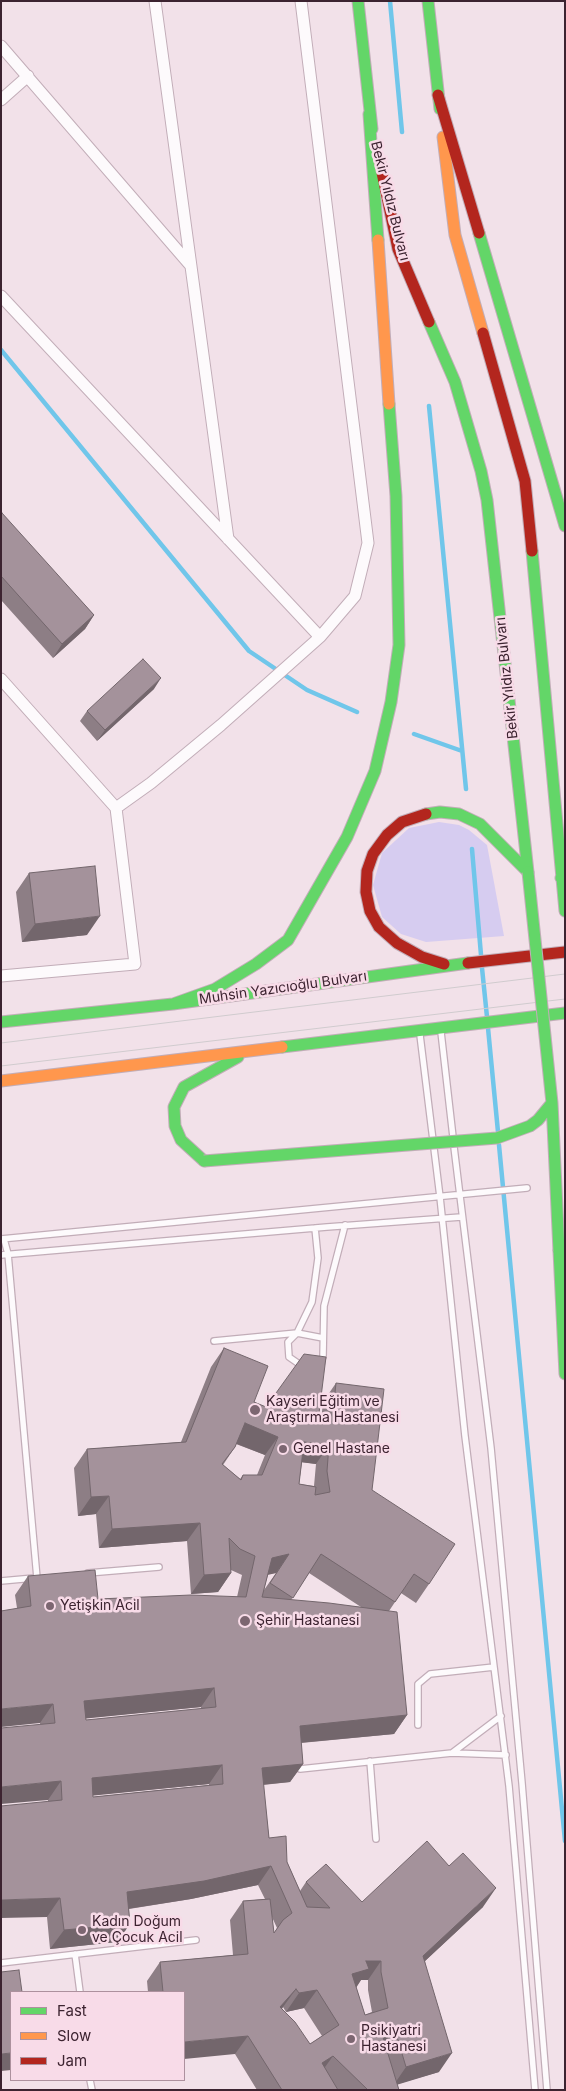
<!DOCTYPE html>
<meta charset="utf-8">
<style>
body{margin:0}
#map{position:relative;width:566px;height:2091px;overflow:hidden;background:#f2e1e9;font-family:Inter,sans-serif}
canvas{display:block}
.frame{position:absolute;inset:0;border:2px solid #3c2330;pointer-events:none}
.legend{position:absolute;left:10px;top:1991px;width:175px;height:90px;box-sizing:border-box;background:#f8dbe8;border:1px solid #ad919e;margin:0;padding:6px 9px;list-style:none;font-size:15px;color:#3c2330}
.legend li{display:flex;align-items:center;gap:10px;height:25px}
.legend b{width:25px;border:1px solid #ad919e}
</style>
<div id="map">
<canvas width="566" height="2091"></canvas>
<div class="frame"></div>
<ul class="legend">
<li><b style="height:6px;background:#63d668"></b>Fast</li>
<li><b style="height:6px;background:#ff974d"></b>Slow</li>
<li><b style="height:6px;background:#b3261e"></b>Jam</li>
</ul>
</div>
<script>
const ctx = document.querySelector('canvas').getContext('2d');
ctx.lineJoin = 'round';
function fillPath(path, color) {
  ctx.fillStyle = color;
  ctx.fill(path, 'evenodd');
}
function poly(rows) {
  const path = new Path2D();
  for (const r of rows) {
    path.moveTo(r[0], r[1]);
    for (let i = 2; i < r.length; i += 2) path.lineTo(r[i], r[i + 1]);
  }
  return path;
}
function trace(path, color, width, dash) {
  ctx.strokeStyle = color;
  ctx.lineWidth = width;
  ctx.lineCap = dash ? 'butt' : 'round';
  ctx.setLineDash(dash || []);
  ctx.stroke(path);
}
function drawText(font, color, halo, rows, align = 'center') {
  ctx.font = font + ' Inter,sans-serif';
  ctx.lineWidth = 5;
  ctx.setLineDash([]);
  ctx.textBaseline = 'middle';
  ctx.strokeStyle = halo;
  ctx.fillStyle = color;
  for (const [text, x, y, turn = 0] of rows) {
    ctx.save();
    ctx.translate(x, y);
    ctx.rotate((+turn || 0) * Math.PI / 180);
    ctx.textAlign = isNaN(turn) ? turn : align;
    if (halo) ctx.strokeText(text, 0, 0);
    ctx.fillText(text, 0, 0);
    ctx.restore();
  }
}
fillPath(poly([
 [439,822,459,825,469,830,487,845,504,936,426,942,401,934,382,917,373,885,382,853,409,828]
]), '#d6ccf0');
trace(poly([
 [390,1,402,132],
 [1,350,249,651,307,690,357,712],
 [429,406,466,789],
 [414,734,462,751],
 [472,849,481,955],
 [482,968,487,1017],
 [488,1028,498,1132],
 [499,1145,565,1841]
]), '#70c6ea', 4.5);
const lane = poly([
 [441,1032,453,1137],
 [420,1035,440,1197,465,1436,509,1786,535,2090],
 [454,1147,491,1448,522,1783,547,2090],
 [1,1239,527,1188],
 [4,1239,8,1254,37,1578],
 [1,1255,327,1227,461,1217],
 [214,1341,297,1333,323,1338],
 [319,1361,323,1357,324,1306,345,1225],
 [302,1366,289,1357,288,1342,297,1333,312,1302,318,1258,315,1228],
 [88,1573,159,1567],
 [1,1581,34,1578],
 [418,1725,418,1684,430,1674,494,1667],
 [452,1753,501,1716],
 [370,1761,376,1839],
 [300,1769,452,1753,506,1755],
 [75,1954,80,1992],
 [1,1963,196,1940],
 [90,2080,92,2090]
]);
const street = poly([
 [155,1,228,539],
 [301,1,368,543,355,596,320,637],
 [1,46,191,266],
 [1,100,28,76],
 [1,296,320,637,221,725,151,783,116,808],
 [1,679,116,808,135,964,1,976]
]);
const fast = poly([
 [358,1,372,129],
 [428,1,440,109],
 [369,114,378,240],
 [479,233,565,526],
 [429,322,455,382,481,471,487,500,528,872],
 [532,551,565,911],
 [426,814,440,812,459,814,480,824,528,872],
 [561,878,565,869],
 [173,1004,215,989,256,964,288,940,347,837,375,771,391,702,399,645,396,496,389,404],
 [1,1022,173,1004,468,963],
 [282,1047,565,1013],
 [204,1161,181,1140,175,1126,174,1107,184,1087,238,1057],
 [559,1251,565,1374]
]);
const slow = poly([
 [443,137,455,235,483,333],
 [378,240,389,404],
 [1,1081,282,1047]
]);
const jam = poly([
 [438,95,479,233],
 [380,163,398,249,429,322],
 [483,333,525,481,532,551],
 [426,814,402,822,387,835,373,854,367,871,366,892,370,911,379,927,397,943,422,957,444,964],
 [468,963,565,952]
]);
trace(lane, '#c2adb8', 8);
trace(street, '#c2adb8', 13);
trace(fast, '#c2adb8', 13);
trace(slow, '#c2adb8', 13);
trace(jam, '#c2adb8', 13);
trace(lane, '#fdfafc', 5.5);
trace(street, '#fdfafc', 11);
trace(fast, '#63d668', 11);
trace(slow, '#ff974d', 11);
trace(jam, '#b3261e', 11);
trace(poly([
 [1,1043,565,974],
 [1,1066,565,999]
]), '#d0cbce', 1);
const fastBridge = poly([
 [528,872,552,1103,559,1251],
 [204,1161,497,1138,530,1126,538,1120,552,1103]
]);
trace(fastBridge, '#c2adb8', 13, []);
trace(fastBridge, '#63d668', 11);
fillPath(poly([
 [1,514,94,615,85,629,53,658,1,600],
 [154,689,97,741,80,721,87,711],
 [29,873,87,935,22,942,16,892],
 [224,1348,254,1402,266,1407,321,1421,323,1402,336,1383,372,1490,429,1584,416,1603,401,1593,389,1611,407,1715,394,1734,301,1743,303,1764,290,1782,263,1785,269,1838,287,1862,300,1891,306,1882,362,1902,483,1907,425,1961,439,2072,397,2084,399,2090,257,2090,235,2054,184,1992,148,1992,147,1981,160,1962,233,1955,230,1920,243,1901,265,1899,258,1885,191,1899,129,1909,130,1924,117,1942,50,1949,47,1917,48,1801,40,1723,17,1608,15,1595,28,1576,98,1599,237,1597,242,1575,231,1570,231,1573,218,1592,191,1594,187,1541,99,1548,96,1514,78,1516,74,1468,87,1449,181,1442,211,1367],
 [236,1444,265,1455,257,1475,243,1475,240,1479,223,1465,235,1447],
 [302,1462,316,1464,314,1486,299,1484],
 [276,1573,264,1590,268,1574],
 [309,1573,361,1607,291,1600],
 [201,1707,201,1709,86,1720,86,1718],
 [209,1784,209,1785,93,1797,93,1795],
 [272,1917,277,1928,274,1933],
 [361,1980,368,1980,368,1990,372,2012,365,2015,356,1987],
 [283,2007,286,2012,304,2008,322,2036,310,2044,282,2009]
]), '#8d7e85');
fillPath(poly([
 [94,615,85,629,53,658,62,644],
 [161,678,154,689,97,741,105,730],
 [100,916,87,935,22,942,35,924],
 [245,1423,278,1437,265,1455,232,1442],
 [304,1442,329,1445,316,1464,291,1461],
 [109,1496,96,1514,78,1516,91,1497],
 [200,1523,187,1541,99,1548,112,1529],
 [289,1554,276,1573,259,1577,272,1558],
 [231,1573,218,1592,191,1594,204,1575],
 [214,1688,201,1707,71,1720,84,1701],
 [53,1704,40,1723,1,1727,1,1709],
 [407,1715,394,1734,287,1744,300,1726],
 [303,1764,290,1782,249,1786,262,1768],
 [222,1765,209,1784,79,1797,92,1778],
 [61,1781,48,1800,1,1804,1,1787],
 [271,1866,258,1885,191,1899,114,1911,127,1892],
 [496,1888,483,1907,410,1975,423,1956],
 [60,1898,47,1917,1,1918,1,1900],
 [130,1924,117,1942,50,1949,64,1930],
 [366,1961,381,1961,368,1980,361,1980,356,1988,352,1974],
 [296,1989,283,2007,267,2026,280,2007],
 [317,1990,304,2008,286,2012,299,1993],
 [395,2030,382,2048,382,2034],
 [248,2036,235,2054,184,2059,184,2042],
 [11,2053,11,2070,1,2071,1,2054],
 [452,2053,439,2072,393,2086,406,2067],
 [333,2056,320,2074,322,2063]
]), '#73666c');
const building = poly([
 [2,513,94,615,62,644,1,576,1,514,2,513],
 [143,659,161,678,105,730,87,711,143,659],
 [95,866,100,916,35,924,29,873,95,866],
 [224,1348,268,1366,254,1402,266,1407,304,1354,326,1357,318,1421,332,1422,336,1383,384,1389,372,1490,455,1544,429,1584,414,1574,395,1602,321,1554,293,1598,270,1583,289,1554,272,1558,262,1597,329,1603,397,1612,407,1715,300,1726,303,1764,262,1768,269,1838,286,1836,287,1862,307,1907,330,1908,306,1882,326,1864,362,1902,427,1841,449,1866,463,1853,496,1888,423,1956,452,2053,406,2067,395,2030,382,2034,399,2090,368,2090,333,2056,322,2063,338,2090,282,2090,248,2036,184,2042,184,1992,163,1992,160,1962,248,1954,243,1901,270,1899,274,1933,283,1920,292,1913,271,1866,204,1881,127,1892,130,1924,64,1930,60,1898,1,1900,1,1806,62,1800,61,1781,1,1787,1,1728,55,1723,53,1704,1,1709,1,1611,31,1606,28,1576,95,1570,98,1599,191,1595,246,1597,255,1556,240,1549,229,1538,231,1573,204,1575,200,1523,112,1529,109,1496,91,1497,87,1449,186,1442,224,1348],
 [245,1423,278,1437,262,1475,243,1475,241,1480,222,1464,235,1447,245,1423],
 [304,1442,329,1445,327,1471,330,1492,315,1495,316,1487,299,1484,304,1442],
 [214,1688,216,1707,86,1720,84,1701,214,1688],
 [222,1765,223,1784,93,1797,92,1778,222,1765],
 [366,1961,381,1961,381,1972,388,2008,365,2015,352,1974,369,1969,366,1961],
 [296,1989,299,1993,317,1990,339,2025,310,2044,295,2022,280,2007,296,1989],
 [19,1970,22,1992,11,1992,11,2053,1,2054,1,1972,19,1970]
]);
fillPath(building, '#a4929b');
trace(building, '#73666c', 1);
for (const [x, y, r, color] of [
 [255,1410,6,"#7c6671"],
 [283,1449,5,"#7c6671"],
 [50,1606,5,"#7c6671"],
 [245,1621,6,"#7c6671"],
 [82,1930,5,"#7c6671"],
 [351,2039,5,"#7c6671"]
]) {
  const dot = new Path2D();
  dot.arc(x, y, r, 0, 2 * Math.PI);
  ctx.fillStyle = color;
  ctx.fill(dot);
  trace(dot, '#f8dbe8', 2);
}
drawText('14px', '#3c2330', '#f8dbe8', [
 ["Bekir Yıldız Bulvarı",390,201,76],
 ["Bekir Yıldız Bulvarı",507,678,-96],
 ["Muhsin Yazıcıoğlu Bulvarı",283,988,-8]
]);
drawText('14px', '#3c2330', '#f8dbe8', [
 ["Kayseri Eğitim ve",266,1402],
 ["Araştırma Hastanesi",266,1418],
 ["Genel Hastane",293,1449],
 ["Yetişkin Acil",60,1606],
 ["Şehir Hastanesi",256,1621],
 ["Kadın Doğum",92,1922],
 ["ve Çocuk Acil",92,1938],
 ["Psikiyatri",361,2031],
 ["Hastanesi",361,2047]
], 'left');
</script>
